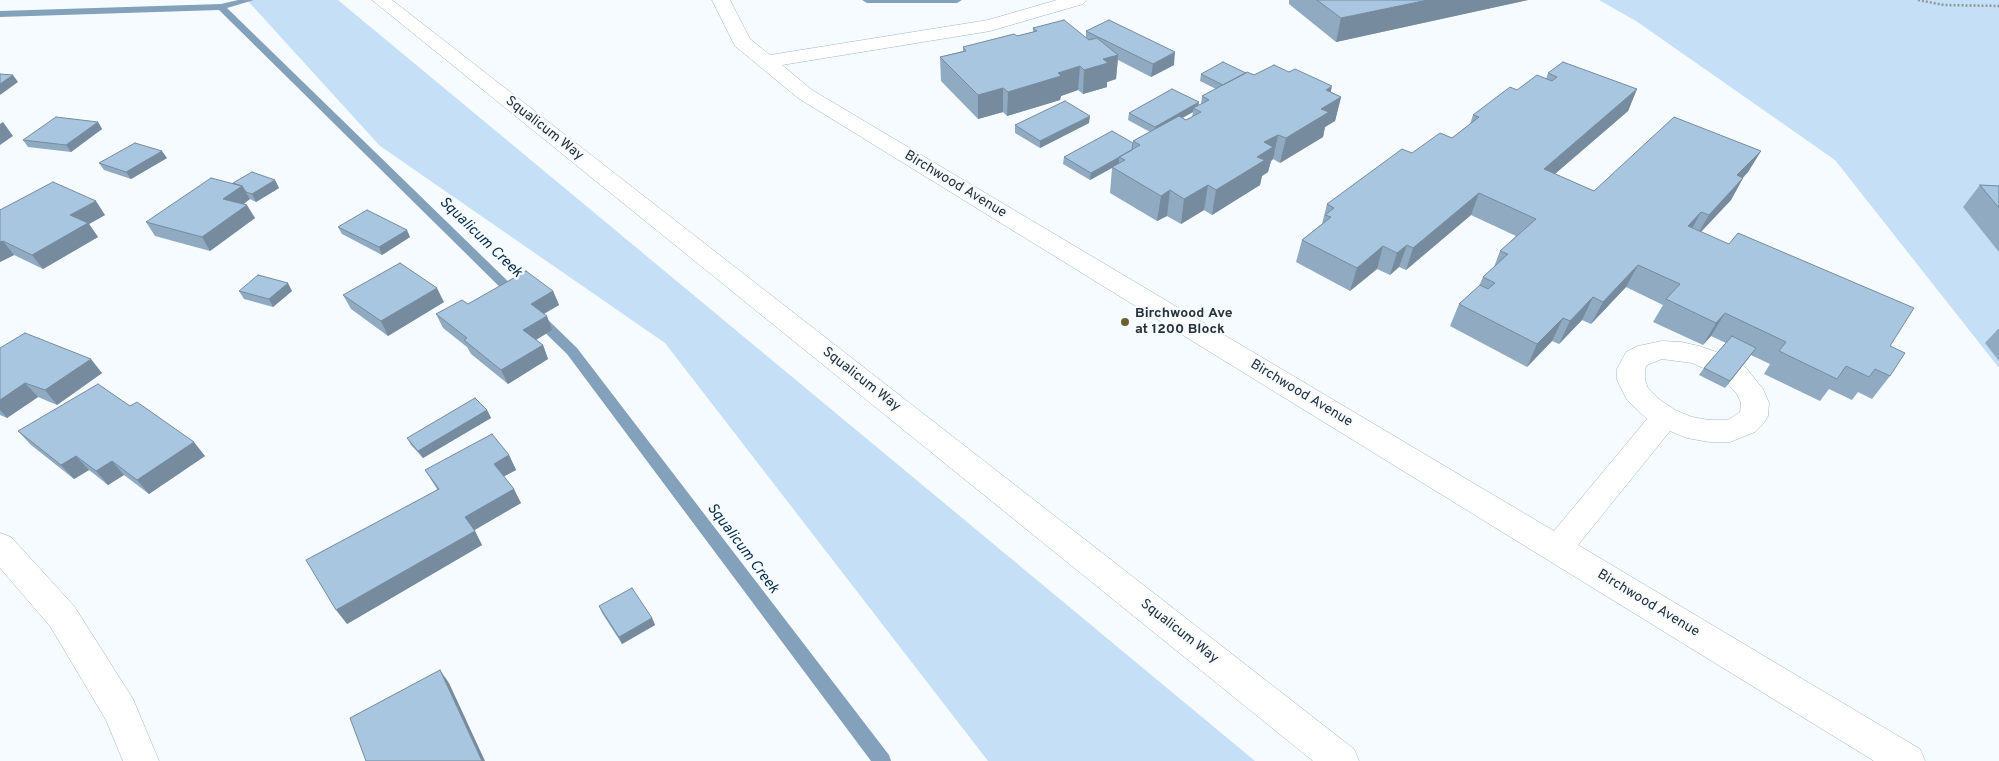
<!DOCTYPE html>
<style>
body{margin:0}
canvas{display:block;background:#f6fbff}
</style>
<canvas width="1999" height="761"></canvas>
<script>
const ctx = document.querySelector('canvas').getContext('2d');
ctx.lineJoin = 'round';
function fillPath(path, color) {
  ctx.fillStyle = color;
  ctx.fill(path, 'evenodd');
}
function poly(rows) {
  const path = new Path2D();
  for (const r of rows) {
    path.moveTo(r[0], r[1]);
    for (let i = 2; i < r.length; i += 2) path.lineTo(r[i], r[i + 1]);
  }
  return path;
}
function trace(path, color, width, dash) {
  ctx.strokeStyle = color;
  ctx.lineWidth = width;
  ctx.lineCap = dash ? 'butt' : 'round';
  ctx.setLineDash(dash || []);
  ctx.stroke(path);
}
function drawText(font, color, halo, rows, align = 'center') {
  ctx.font = font + ' Overpass,sans-serif';
  ctx.lineWidth = 4.5;
  ctx.setLineDash([]);
  ctx.textBaseline = 'middle';
  ctx.strokeStyle = halo;
  ctx.fillStyle = color;
  for (const [text, x, y, turn = 0] of rows) {
    ctx.save();
    ctx.translate(x, y);
    ctx.rotate((+turn || 0) * Math.PI / 180);
    ctx.textAlign = isNaN(turn) ? turn : align;
    if (halo) ctx.strokeText(text, 0, 0);
    ctx.fillText(text, 0, 0);
    ctx.restore();
  }
}
fillPath(poly([
 [247,0,338,0,1255,761,988,761,665,343,380,146],
 [1599,0,1999,0,1999,368,1835,160,1636,21]
]), '#c5dff6');
fillPath(poly([
 [238,0,254,0,227,8,521,294,523,297,521,300,513,300,219,10,0,17,0,11,221,4,238,0],
 [862,0,962,0,957,3,867,3,862,0],
 [538,314,543,315,577,348,889,755,891,761,871,761,567,354,533,321,532,318,538,314]
]), '#83a1ba');
const minor = poly([
 [372,0,392,0,1354,749,1359,761,1313,761,372,0],
 [712,0,730,0,750,39,770,55,988,20,1057,0,1086,0,1083,4,990,31,782,65,812,90,1554,531,1647,419,1627,400,1617,380,1617,369,1626,352,1638,346,1662,341,1681,342,1699,346,1728,356,1746,368,1763,389,1769,403,1768,416,1764,423,1755,432,1730,442,1709,442,1687,438,1670,431,1578,545,1920,749,1925,761,1874,761,798,98,735,46,712,0],
 [1662,359,1692,363,1708,370,1726,382,1737,394,1741,403,1740,412,1728,420,1709,420,1692,417,1675,410,1659,399,1648,388,1645,380,1645,369,1647,365,1662,359],
 [0,533,11,537,74,606,133,699,159,761,123,761,106,720,50,626,0,568,0,533]
]);
trace(minor, '#a0b6c9', 1);
trace(poly([
 [1918,0,1944,5,1999,6]
]), '#90979d', 2.5, [2, 2]);
fillPath(minor, '#fff');
fillPath(poly([
 [1289,0,1528,0,1336,42,1289,4],
 [1033,28,1086,38,1086,31,1174,65,1151,77,1118,60,1116,79,1107,82,1107,87,1083,94,1078,90,1061,96,1060,100,1007,116,1003,112,978,119,941,81,940,57,963,51,963,47,1017,36,1033,32],
 [1246,73,1331,92,1341,97,1335,121,1325,127,1323,137,1280,163,1273,159,1271,161,1268,172,1262,176,1260,185,1212,215,1204,210,1181,224,1167,216,1157,221,1110,193,1112,168,1090,180,1063,164,1064,157,1133,143,1133,141,1150,132,1128,120,1129,113,1198,106,1201,104,1202,96,1216,89,1200,81,1201,74],
 [1193,112,1192,117,1186,120,1182,118],
 [1548,73,1637,89,1628,111,1555,174,1594,191,1761,151,1748,172,1743,178,1731,200,1701,232,1890,346,1890,376,1872,399,1858,392,1852,400,1829,389,1820,401,1764,374,1770,364,1751,355,1725,388,1699,375,1704,368,1726,343,1711,336,1703,345,1653,322,1663,305,1626,287,1591,324,1582,320,1559,344,1552,341,1527,367,1450,326,1459,304,1479,286,1483,277,1494,267,1500,251,1516,236,1471,215,1406,270,1399,267,1390,275,1377,269,1350,291,1296,262,1302,240,1322,224,1327,204,1412,153,1452,138,1470,124,1473,115,1517,90,1546,79],
 [98,122,102,129,71,152,28,147,23,140],
 [1089,123,1040,148,1015,133,1015,125],
 [167,158,131,179,104,170,99,163],
 [275,180,279,188,256,202,250,199,244,204,255,218,210,251,155,236,146,222,233,183],
 [1980,185,1999,186,1999,252,1963,207],
 [0,210,105,215,89,224,98,237,43,269,14,255,0,262],
 [338,227,410,237,382,255,342,234],
 [239,291,292,291,273,307,244,299],
 [553,291,559,305,544,314,552,330,536,340,543,345,548,359,508,384,471,354,467,347,443,328,436,314,468,304],
 [343,295,444,302,388,336,351,309],
 [1998,329,1999,329,1999,361,1985,343],
 [0,348,102,373,57,405,38,397,7,418,0,415],
 [130,406,205,456,149,494,124,475,108,485,89,470,74,479,31,445,18,431],
 [487,410,491,418,423,458,411,445,407,438],
 [509,455,516,470,504,476,521,503,474,530,482,545,347,624,437,489,425,470],
 [599,606,652,618,655,625,622,644,602,613]
]), '#90aac1');
fillPath(poly([
 [1428,0,1528,0,1336,42,1341,18],
 [1175,52,1174,65,1151,77,1153,64],
 [1118,55,1116,79,1107,82,1107,87,1083,94,1084,70,1103,59],
 [1080,66,1078,90,1061,96,1060,100,1007,116,1008,92,1058,73],
 [13,75,18,82,0,95,0,84],
 [1332,86,1328,105,1341,97,1335,121,1325,127,1323,137,1280,163,1286,138,1326,90],
 [1003,88,1003,112,978,119,978,95],
 [1637,89,1628,111,1535,191,1544,169],
 [1199,102,1198,109,1193,108,1193,112,1154,134,1155,127],
 [1090,116,1089,123,1040,148,1040,141],
 [3,122,13,136,0,145,0,124],
 [98,122,102,129,71,152,66,145],
 [1278,135,1273,159,1271,161,1268,172,1262,176,1260,185,1212,215,1216,190,1257,157,1264,142],
 [162,151,167,158,131,179,126,172],
 [1761,151,1748,172,1724,197,1737,175],
 [1119,157,1119,164,1090,180,1091,173],
 [1743,178,1731,200,1696,237,1709,215],
 [275,180,279,188,256,202,252,194],
 [1208,185,1204,210,1181,224,1184,199],
 [242,186,250,199,231,212,223,199],
 [1170,190,1167,216,1157,221,1161,196],
 [1479,193,1471,215,1406,270,1413,248],
 [96,201,105,215,89,224,98,237,43,269,32,255,70,215],
 [247,205,255,218,210,251,202,237],
 [1701,212,1689,234,1688,226],
 [407,230,410,237,382,255,379,247],
 [3,241,14,255,0,262,0,242],
 [1407,245,1399,267,1390,275,1397,253],
 [1383,246,1377,269,1350,291,1357,268],
 [1638,265,1626,287,1591,324,1603,302],
 [288,283,292,291,273,307,269,299],
 [437,288,444,302,388,336,381,321],
 [553,291,559,305,536,318,531,304],
 [1593,297,1582,320,1559,344,1570,321],
 [1725,313,1711,336,1703,345,1716,323],
 [547,316,552,330,529,344,523,330],
 [1563,318,1552,341,1527,367,1537,344],
 [543,345,548,359,508,384,501,370],
 [1756,348,1751,355,1725,388,1730,381],
 [91,359,102,373,57,405,45,390],
 [25,383,38,397,7,418,0,410,0,400],
 [487,410,491,418,423,458,418,451],
 [194,442,205,456,149,494,137,480],
 [509,455,516,470,501,478,494,464],
 [76,456,89,470,74,479,61,465],
 [112,461,124,475,108,485,96,471],
 [514,489,521,503,473,531,465,517],
 [475,531,482,545,347,624,336,610],
 [652,618,655,625,622,644,619,637],
 [440,670,449,683,485,761,482,761]
]), '#768b9d');
const building = poly([
 [1317,0,1428,0,1341,18,1317,0],
 [1064,20,1089,40,1097,38,1118,55,1103,59,1108,63,1084,70,1080,66,1058,73,1061,76,1008,92,1003,88,978,95,940,57,966,51,963,47,1014,34,1017,36,1037,31,1033,28,1064,20],
 [1109,20,1175,52,1153,64,1086,31,1109,20],
 [1223,62,1246,73,1223,85,1201,74,1223,62],
 [1563,62,1637,89,1544,169,1594,191,1674,117,1761,151,1737,175,1743,178,1709,215,1701,212,1688,226,1729,244,1738,233,1914,308,1890,346,1905,353,1890,376,1875,369,1869,377,1846,366,1837,379,1779,351,1786,342,1725,313,1716,323,1666,299,1680,284,1638,265,1603,302,1593,297,1570,321,1563,318,1537,344,1459,304,1480,285,1488,289,1495,283,1483,277,1508,254,1500,251,1536,219,1479,193,1413,248,1407,245,1397,253,1383,246,1357,268,1302,240,1331,217,1325,215,1334,208,1327,204,1402,149,1412,153,1440,133,1452,138,1479,117,1473,115,1510,87,1517,90,1537,75,1552,81,1557,77,1548,73,1563,62],
 [1274,65,1289,72,1295,69,1332,86,1326,90,1341,97,1321,109,1329,112,1286,138,1278,135,1264,142,1273,147,1257,157,1265,160,1216,190,1208,185,1184,199,1170,190,1161,196,1112,167,1125,160,1119,157,1140,145,1133,141,1179,116,1186,120,1201,112,1193,108,1209,100,1202,96,1247,72,1254,75,1274,65],
 [0,74,13,75,0,84,0,74],
 [1172,89,1199,102,1155,127,1129,113,1172,89],
 [1065,101,1090,116,1040,141,1015,125,1065,101],
 [56,117,98,122,66,145,23,140,56,117],
 [1112,131,1133,143,1132,150,1091,173,1064,157,1112,131],
 [135,143,162,151,126,172,99,163,135,143],
 [252,172,275,180,252,194,246,192,242,186,233,183,252,172],
 [211,178,242,186,223,199,247,205,202,237,146,222,211,178],
 [53,182,96,201,70,215,88,223,32,255,3,241,0,242,0,210,53,182],
 [1980,185,1999,186,1999,208,1980,185],
 [367,210,407,230,379,247,338,227,367,210],
 [400,263,437,288,381,321,343,295,400,263],
 [526,271,553,291,531,304,547,316,523,330,543,345,501,370,464,340,467,338,436,314,462,300,468,304,526,271],
 [258,275,288,283,269,299,239,291,258,275],
 [25,333,91,359,45,390,25,383,0,400,0,348,25,333],
 [1732,336,1756,348,1730,381,1704,368,1732,336],
 [98,384,130,406,137,402,194,442,137,480,112,461,96,471,76,456,61,465,18,431,98,384],
 [475,398,487,410,418,451,407,438,475,398],
 [492,434,509,455,494,464,514,489,465,517,475,531,336,610,306,560,439,489,425,470,492,434],
 [632,588,652,618,619,637,599,606,632,588],
 [440,670,482,761,366,761,350,718,440,670]
]);
fillPath(building, '#a8c6e0');
trace(building, '#768b9d', 1);
for (const [x, y, r, color] of [
 [1125,322,5,"#6f612e"]
]) {
  const dot = new Path2D();
  dot.arc(x, y, r, 0, 2 * Math.PI);
  ctx.fillStyle = color;
  ctx.fill(dot);
  trace(dot, '#f6fbff', 2);
}
drawText('14px', '#29323a', '#f6fbff', [
 ["Squalicum Way",544,129,38],
 ["Birchwood Avenue",955,185,31],
 ["Squalicum Way",861,380,38],
 ["Birchwood Avenue",1301,394,31],
 ["Birchwood Avenue",1648,604,31],
 ["Squalicum Way",1179,632,38]
]);
drawText('bold 14px', '#29323a', '#f6fbff', [
 ["Birchwood Ave",1135,314],
 ["at 1200 Block",1135,330]
], 'left');
drawText('italic 15px', '#072d47', '#f6fbff', [
 ["Squalicum Creek",480,238,44],
 ["Squalicum Creek",742,549,53]
]);
</script>
